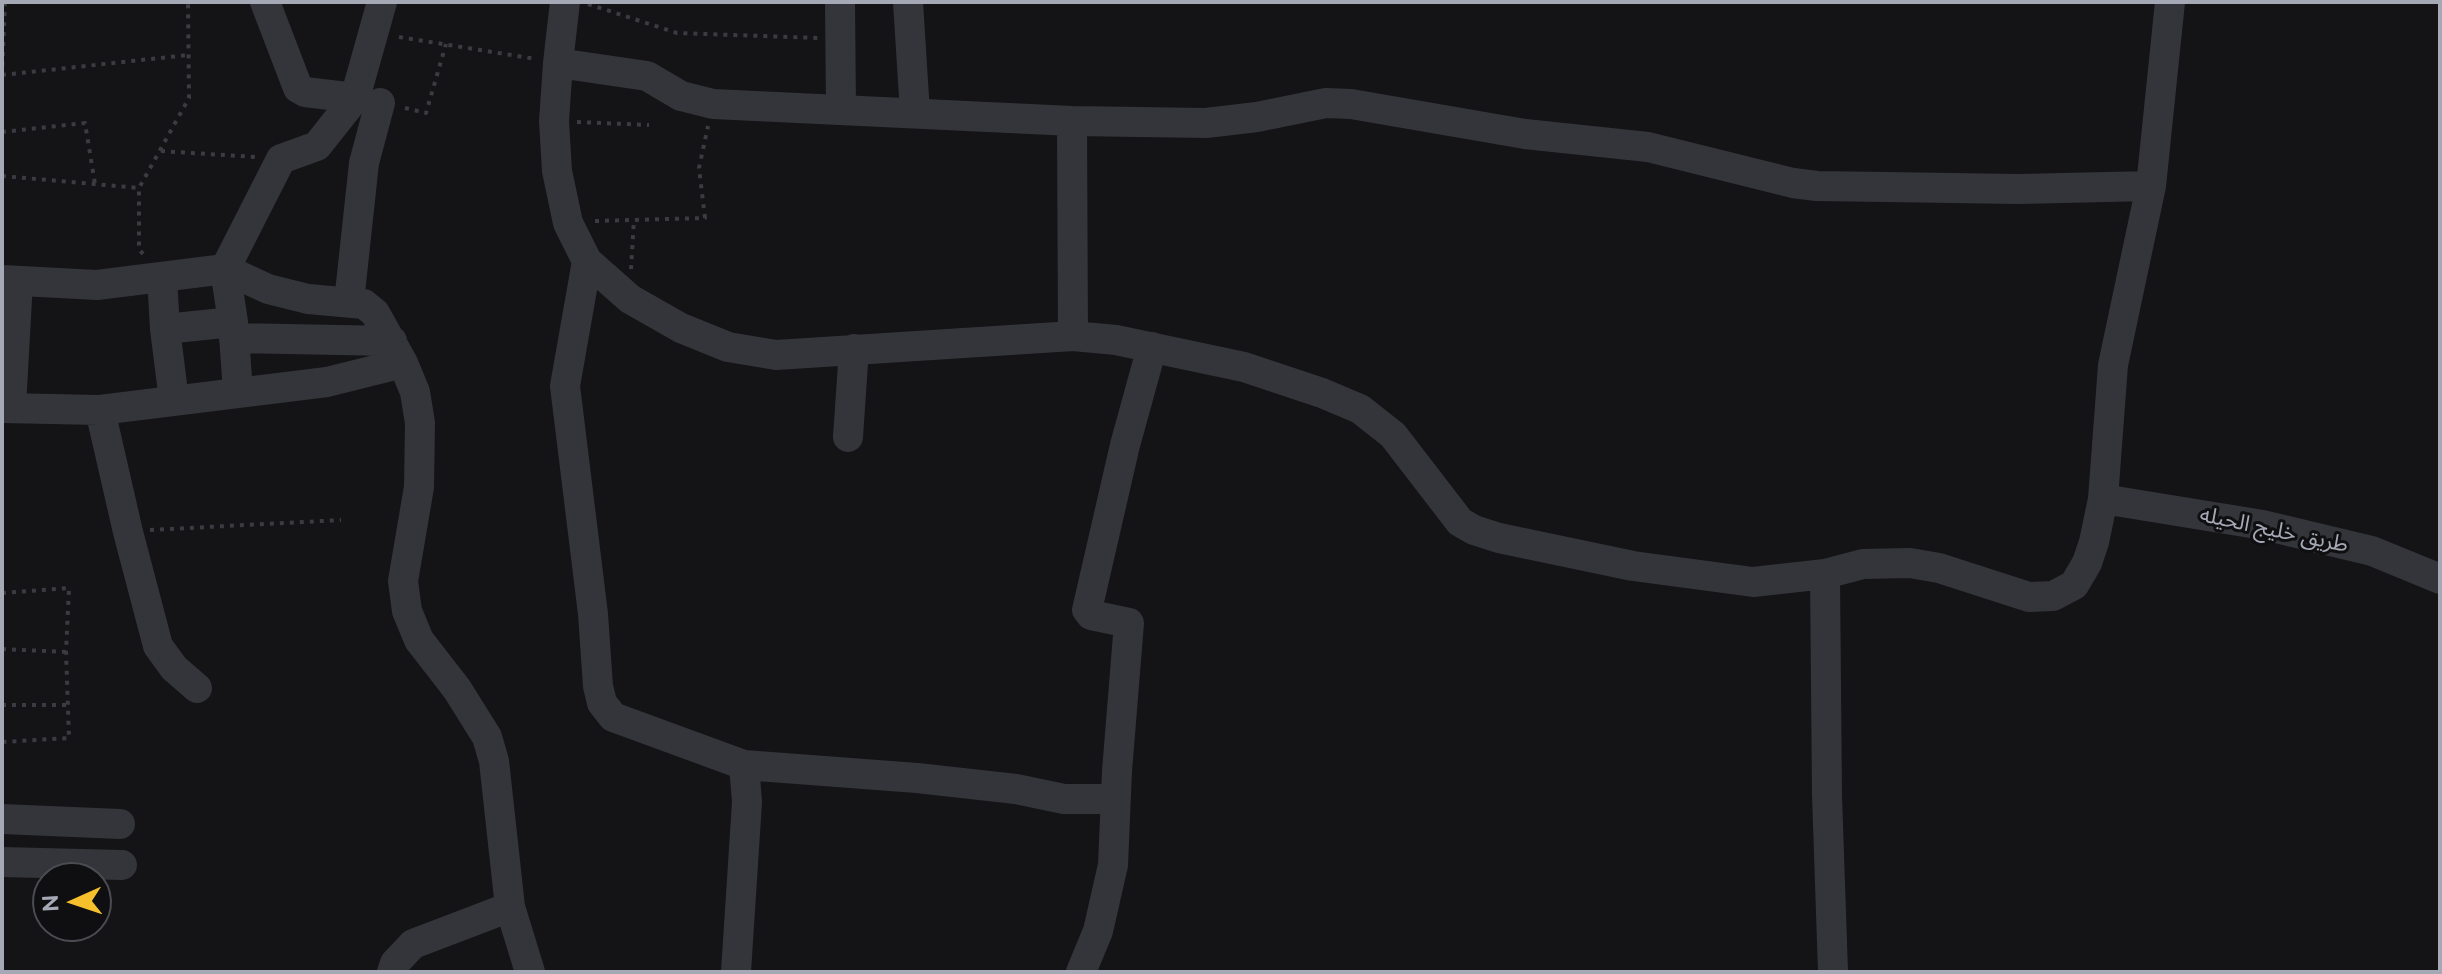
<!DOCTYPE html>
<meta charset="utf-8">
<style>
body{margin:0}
#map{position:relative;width:2442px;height:974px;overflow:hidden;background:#141315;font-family:Raleway,sans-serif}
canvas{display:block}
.frame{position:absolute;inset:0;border:4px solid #a5a9b6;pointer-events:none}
.north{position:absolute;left:32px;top:862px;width:80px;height:80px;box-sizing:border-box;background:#0f0e10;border:2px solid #4b4c52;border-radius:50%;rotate:267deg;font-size:22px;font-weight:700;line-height:32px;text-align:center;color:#a5a9b6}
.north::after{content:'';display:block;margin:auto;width:28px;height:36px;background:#f5c02c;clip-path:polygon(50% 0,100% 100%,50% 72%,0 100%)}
</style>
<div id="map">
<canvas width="2442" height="974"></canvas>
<div class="frame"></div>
<div class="north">N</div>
</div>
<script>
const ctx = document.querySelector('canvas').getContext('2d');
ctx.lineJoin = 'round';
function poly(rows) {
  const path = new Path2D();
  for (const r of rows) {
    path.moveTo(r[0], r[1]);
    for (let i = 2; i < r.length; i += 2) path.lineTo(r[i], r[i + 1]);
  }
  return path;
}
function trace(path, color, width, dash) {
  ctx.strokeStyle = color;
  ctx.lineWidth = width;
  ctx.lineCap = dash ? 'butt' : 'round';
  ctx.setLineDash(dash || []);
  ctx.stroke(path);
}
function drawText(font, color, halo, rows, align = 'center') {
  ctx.font = font + ' Raleway,"Noto Sans Arabic",sans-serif';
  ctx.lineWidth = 6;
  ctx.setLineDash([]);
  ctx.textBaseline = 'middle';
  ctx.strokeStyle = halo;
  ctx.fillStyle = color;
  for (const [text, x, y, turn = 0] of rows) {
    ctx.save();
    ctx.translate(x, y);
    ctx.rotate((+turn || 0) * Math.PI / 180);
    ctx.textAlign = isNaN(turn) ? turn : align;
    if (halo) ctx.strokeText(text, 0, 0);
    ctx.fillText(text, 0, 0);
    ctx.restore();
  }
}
trace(poly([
 [588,4,677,33,818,38],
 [399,37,536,59],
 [2,75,188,55],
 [2,76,5,2],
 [405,108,426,113,446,44],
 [577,122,649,125],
 [2,132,85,123,95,184],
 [161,151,255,157],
 [2,176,139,188],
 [595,221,705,218,699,168,708,126],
 [143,254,139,249,139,188,189,98,188,2],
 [631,269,634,219],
 [150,530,341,520],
 [2,593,69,588,66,652,69,738,2,742],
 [2,649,66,652],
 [2,705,68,705]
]), '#3a3c41', 4, [4, 6]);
trace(poly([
 [265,2,298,88,305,92,355,98],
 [565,2,558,63,554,121,557,171,568,223,587,261,630,299,681,328,728,347,776,355,1073,336,1116,340,1244,367,1322,393,1360,409,1393,435,1460,522,1474,530,1499,538,1633,566,1753,582,1825,574,1863,564,1910,563,1939,568,2029,597,2053,596,2074,585,2087,563,2094,542,2103,499,2113,365,2151,186,2170,2],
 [840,2,841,109],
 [908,2,915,113],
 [558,63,647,76,681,96,713,104,1072,121,1206,123,1257,117,1326,103,1351,104,1525,134,1648,147,1793,183,1817,186,2019,189,2151,186],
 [1072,121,1073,336],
 [587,261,565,386,593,614,598,686,602,703,613,717,744,765,747,802,736,972],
 [162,277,165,329,174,400],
 [2,280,97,285,225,269,268,289,308,299,364,304,375,313,403,363,415,392,420,423,419,487,403,581,407,611,419,640,457,689,487,737,494,761,510,907,530,972],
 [349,302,364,163,380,103],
 [165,329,233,322],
 [234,338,392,341],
 [238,392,233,322,225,269,281,159,317,146,355,98,382,2],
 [11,407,18,281],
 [2,408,100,410,327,382,403,363],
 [100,410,128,532,158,646,174,668,197,688],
 [848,437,854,349],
 [2103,499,2263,525,2372,551,2440,579],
 [1825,574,1827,795,1833,972],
 [744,765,917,778,1016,789,1064,799,1115,799],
 [2,819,120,824],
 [2,862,122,865],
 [392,972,395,963,413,944,510,907],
 [1081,972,1098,931,1113,865,1117,771,1129,623,1091,615,1087,610,1125,445,1152,347]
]), '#34353a', 30);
drawText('22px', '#a5a9b6', '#0f0e10', [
 ["طريق خليج الحيله",2274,530,12]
]);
</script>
